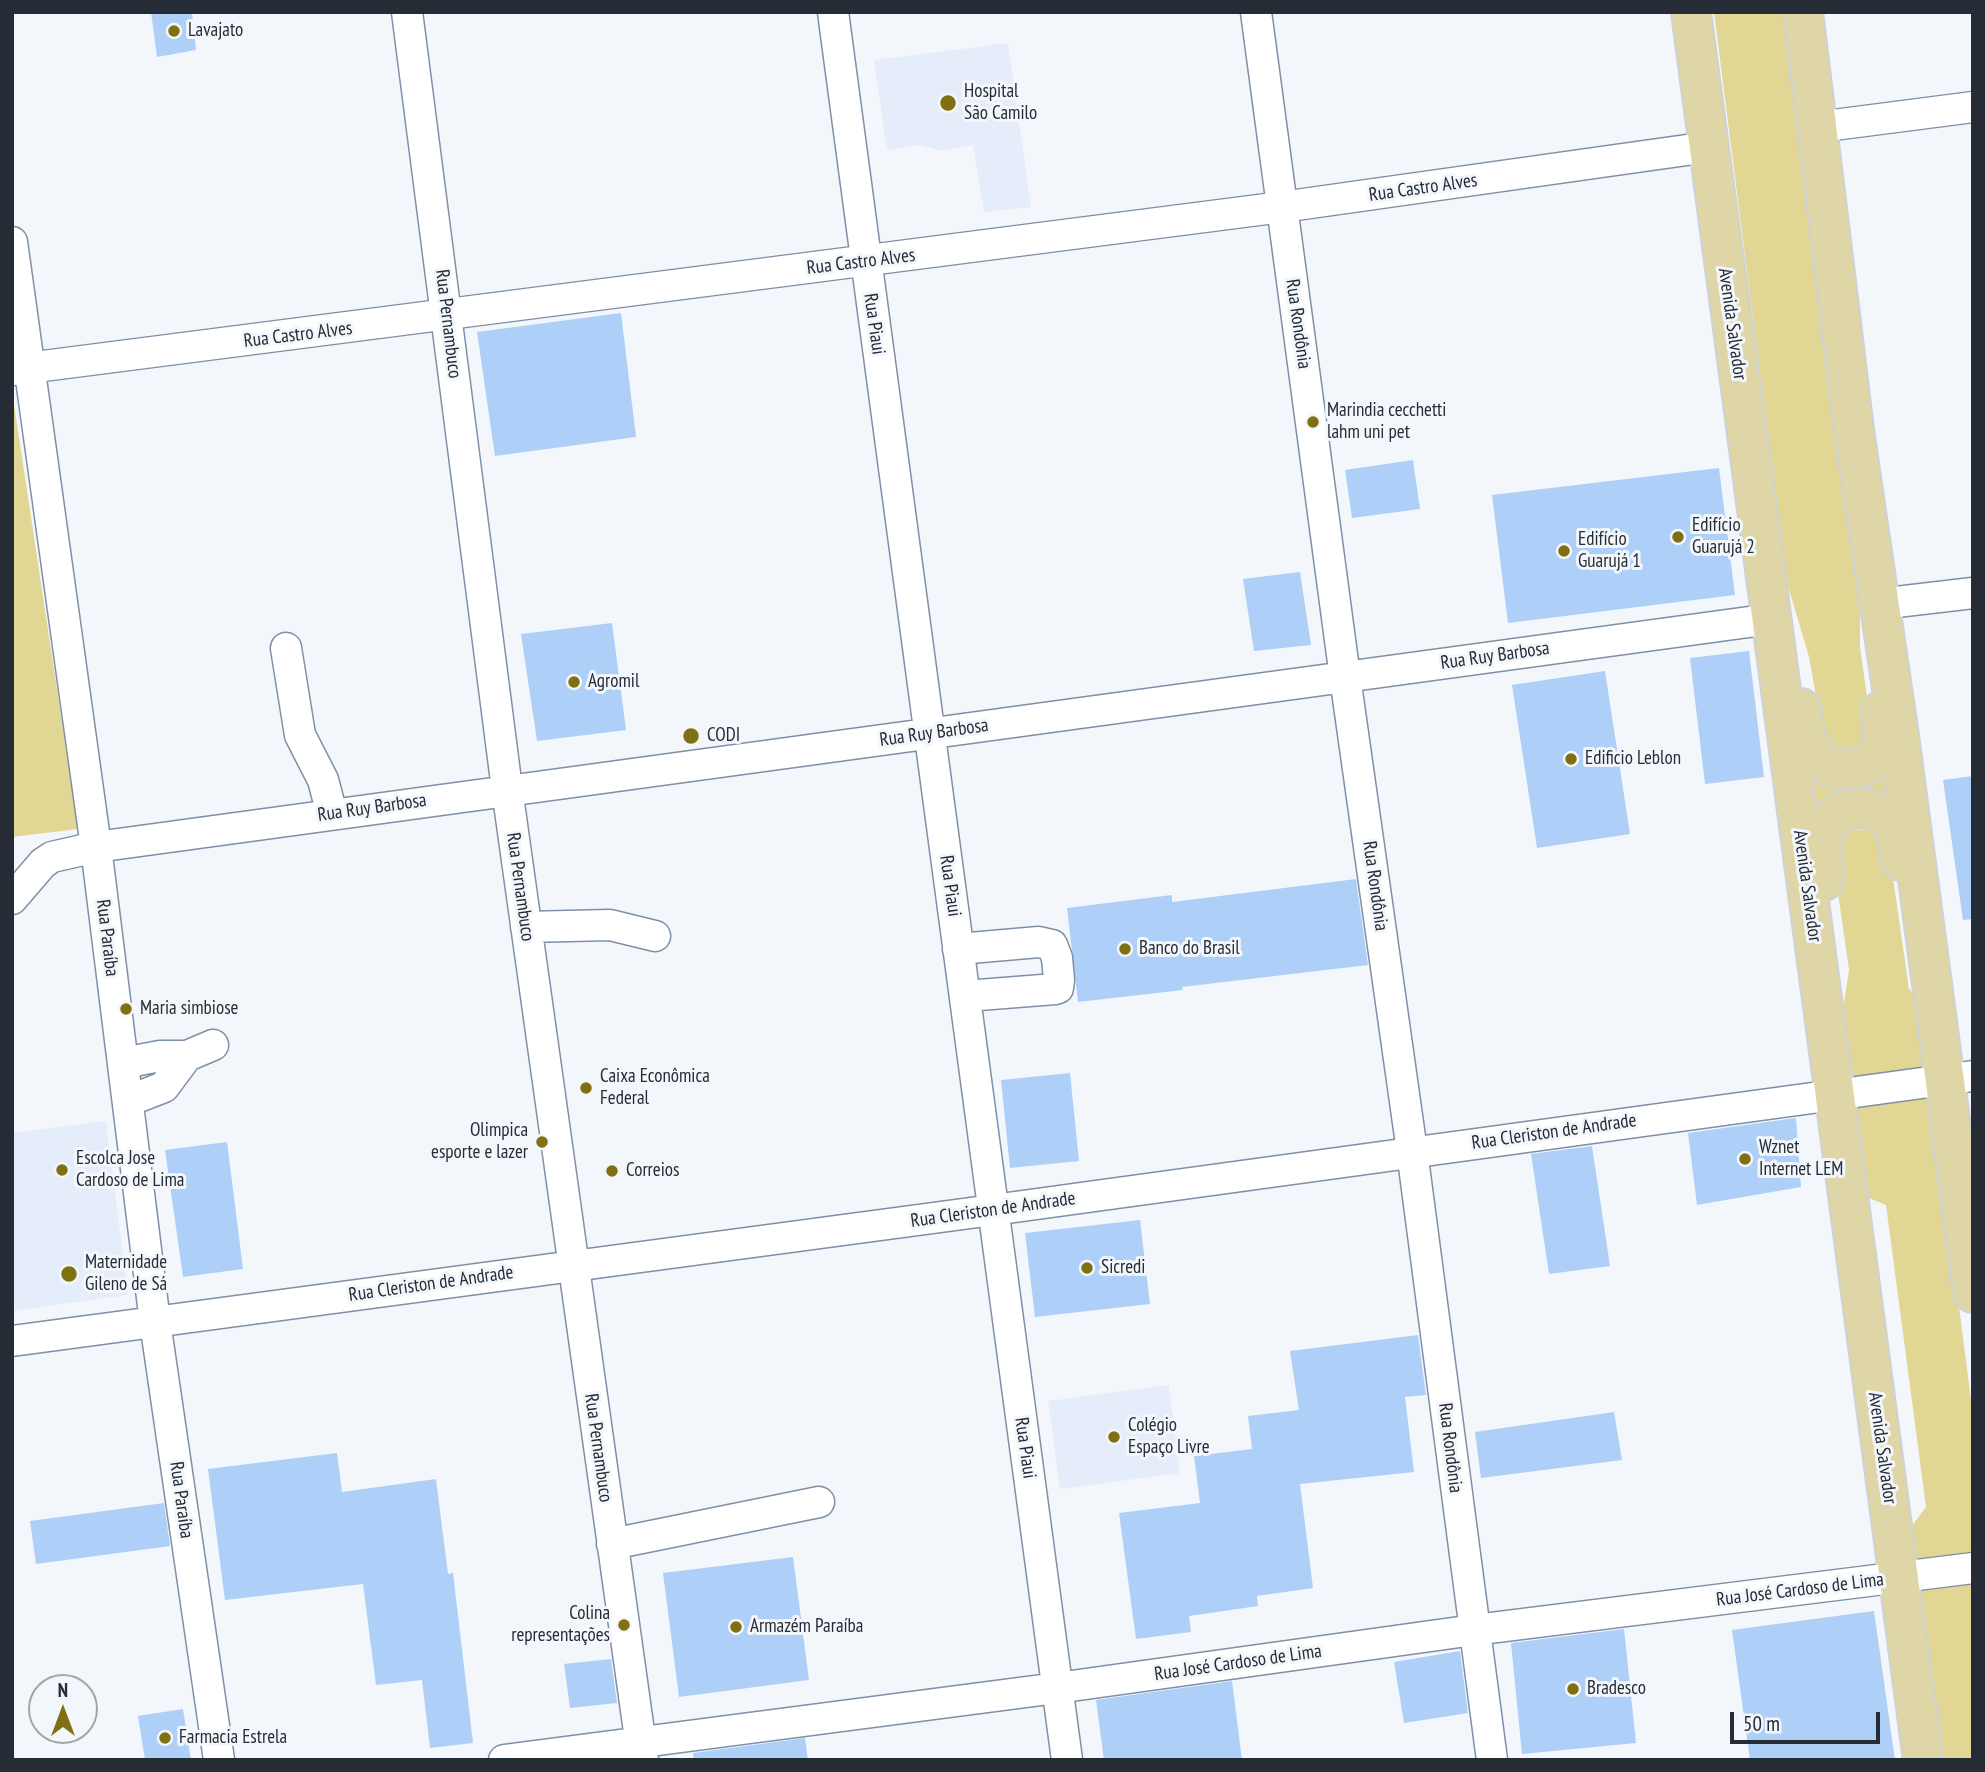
<!DOCTYPE html>
<meta charset="utf-8">
<style>
body{margin:0}
#map{position:relative;width:1985px;height:1772px;overflow:hidden;background:#f3f7fb;font-family:"PT Sans Narrow",sans-serif}
canvas{display:block}
.frame{position:absolute;inset:0;border:14px solid #252c35;pointer-events:none}
.north{position:absolute;left:28px;top:1674px;width:70px;height:70px;box-sizing:border-box;background:#f3f7fb;border:2px solid #a1a6ac;border-radius:50%;rotate:0deg;font-size:19px;font-weight:700;line-height:28px;text-align:center;color:#252c35}
.north::after{content:'';display:block;margin:auto;width:24px;height:32px;background:#7f7111;clip-path:polygon(50% 0,100% 100%,50% 72%,0 100%)}
.scale{position:absolute;left:1730px;top:1712px;width:150px;height:32px;box-sizing:border-box;border:4px solid #252c35;border-top:0;padding-left:9px;font-size:21px;line-height:24px;white-space:nowrap;color:#252c35;-webkit-text-stroke:5px #f3f7fb;paint-order:stroke}
</style>
<div id="map">
<canvas width="1985" height="1772"></canvas>
<div class="frame"></div>
<div class="north">N</div>
<div class="scale">50 m</div>
</div>
<script>
const ctx = document.querySelector('canvas').getContext('2d');
ctx.lineJoin = 'round';
function fillPath(path, color) {
  ctx.fillStyle = color;
  ctx.fill(path, 'evenodd');
}
function poly(rows) {
  const path = new Path2D();
  for (const r of rows) {
    path.moveTo(r[0], r[1]);
    for (let i = 2; i < r.length; i += 2) path.lineTo(r[i], r[i + 1]);
  }
  return path;
}
function trace(path, color, width, dash) {
  ctx.strokeStyle = color;
  ctx.lineWidth = width;
  ctx.lineCap = dash ? 'butt' : 'round';
  ctx.setLineDash(dash || []);
  ctx.stroke(path);
}
function drawText(font, color, halo, rows, align = 'center') {
  ctx.font = font + ' "PT Sans Narrow",sans-serif';
  ctx.lineWidth = 6;
  ctx.setLineDash([]);
  ctx.textBaseline = 'middle';
  ctx.strokeStyle = halo;
  ctx.fillStyle = color;
  for (const [text, x, y, turn = 0] of rows) {
    ctx.save();
    ctx.translate(x, y);
    ctx.rotate((+turn || 0) * Math.PI / 180);
    ctx.textAlign = isNaN(turn) ? turn : align;
    if (halo) ctx.strokeText(text, 0, 0);
    ctx.fillText(text, 0, 0);
    ctx.restore();
  }
}
fillPath(poly([
 [1008,43,1031,207,984,212,973,145,941,151,921,145,887,150,874,60],
 [106,1121,128,1295,12,1311,12,1133],
 [1169,1385,1180,1473,1060,1489,1048,1401]
]), '#e4edf9');
fillPath(poly([
 [1714,12,1788,12,1860,589,1860,647,1873,739,1859,758,1826,752,1809,657,1786,579],
 [12,391,78,829,12,837],
 [1802,770,1832,790,1858,791,1890,773,1893,805,1810,831],
 [1849,829,1878,830,1890,857,1909,989,1920,1000,1973,1416,1973,1760,1944,1760,1938,1749,1911,1527,1926,1507,1886,1205,1869,1198,1843,1009,1849,970,1834,865,1834,843]
]), '#e1d694');
fillPath(poly([
 [151,12,192,12,196,50,157,57],
 [621,313,636,437,495,456,477,332],
 [1413,460,1420,509,1352,518,1345,470],
 [1719,468,1735,595,1508,623,1492,495],
 [1300,572,1311,645,1254,651,1243,579],
 [612,623,626,730,537,741,521,634],
 [1749,651,1764,777,1705,784,1690,658],
 [1605,671,1630,834,1537,848,1512,685],
 [1973,776,1973,919,1963,920,1943,780],
 [1356,879,1368,965,1182,987,1183,990,1078,1002,1067,908,1172,895,1172,902],
 [1070,1073,1079,1161,1010,1168,1001,1080],
 [1796,1118,1801,1187,1697,1205,1688,1133],
 [227,1142,243,1269,183,1277,165,1150],
 [1592,1146,1610,1266,1549,1274,1531,1154],
 [1140,1220,1150,1304,1035,1317,1025,1233],
 [1418,1335,1426,1395,1405,1397,1414,1472,1300,1484,1313,1588,1257,1596,1258,1606,1189,1616,1191,1632,1136,1639,1119,1513,1200,1503,1194,1456,1252,1449,1248,1416,1299,1410,1290,1351],
 [1614,1412,1622,1460,1481,1478,1475,1432],
 [337,1453,342,1492,436,1479,448,1574,453,1573,473,1743,430,1748,422,1680,376,1685,363,1584,225,1600,208,1469],
 [164,1503,170,1546,36,1564,30,1521],
 [793,1557,809,1680,679,1697,663,1573],
 [1874,1611,1895,1760,1750,1760,1732,1630],
 [1624,1629,1636,1743,1522,1754,1511,1643],
 [1460,1651,1468,1713,1404,1723,1394,1662],
 [611,1659,617,1703,570,1708,564,1664],
 [1232,1681,1242,1760,1104,1760,1096,1700],
 [183,1709,191,1760,145,1760,138,1716],
 [805,1738,808,1760,694,1760,693,1753]
]), '#adcff8');
const minor = poly([
 [407,12,507,789,643,1760],
 [833,12,1067,1760],
 [1256,12,1345,677,1412,1151,1492,1760],
 [1818,127,1973,107],
 [12,242,96,847,155,1322,219,1760],
 [12,370,1282,207,1708,147],
 [1879,604,1973,593],
 [286,648,300,735,323,780,332,814],
 [12,899,43,863,52,857,96,847,1771,619],
 [526,927,610,925,655,936],
 [958,949,1039,942,1052,945,1057,958,1059,980,1058,988,1055,989,966,996],
 [123,1063,160,1056,187,1056],
 [128,1101,164,1087,187,1056,213,1045],
 [12,1341,993,1210,1973,1076],
 [612,1544,819,1502],
 [504,1760,1057,1688,1474,1630,1973,1568]
]);
const major = poly([
 [1691,12,1923,1760],
 [1803,12,1854,430,1899,736,1973,1293],
 [1801,708,1806,739,1818,759,1835,769,1859,768,1874,759,1883,747,1881,711],
 [1824,881,1823,844,1826,829,1833,818,1850,808,1869,808,1887,817,1895,829,1901,861]
]);
trace(minor, '#7f90a6', 33);
trace(major, '#cfd1d3', 42);
trace(minor, '#fff', 30);
trace(major, '#ded6a6', 38);
for (const [x, y, r, color] of [
 [174,31,7,"#7f7111"],
 [948,103,9,"#7f7111"],
 [1313,422,7,"#7f7111"],
 [1678,537,7,"#7f7111"],
 [1564,551,7,"#7f7111"],
 [574,682,7,"#7f7111"],
 [691,736,9,"#7f7111"],
 [1571,759,7,"#7f7111"],
 [1125,949,7,"#7f7111"],
 [126,1009,7,"#7f7111"],
 [586,1088,7,"#7f7111"],
 [542,1142,7,"#7f7111"],
 [1745,1159,7,"#7f7111"],
 [62,1170,7,"#7f7111"],
 [612,1171,7,"#7f7111"],
 [1087,1268,7,"#7f7111"],
 [69,1274,9,"#7f7111"],
 [1114,1437,7,"#7f7111"],
 [624,1625,7,"#7f7111"],
 [736,1627,7,"#7f7111"],
 [1573,1689,7,"#7f7111"],
 [165,1738,7,"#7f7111"]
]) {
  const dot = new Path2D();
  dot.arc(x, y, r, 0, 2 * Math.PI);
  ctx.fillStyle = color;
  ctx.fill(dot);
  trace(dot, '#f3f7fb', 2.5);
}
drawText('19px', '#252c35', '#f3f7fb', [
 ["Lavajato",188,31],
 ["Hospital",964,92],
 ["São Camilo",964,114],
 ["Marindia cecchetti",1327,411],
 ["lahm uni pet",1327,433],
 ["Edifício",1692,526],
 ["Guarujá 2",1692,548],
 ["Edifício",1578,540],
 ["Guarujá 1",1578,562],
 ["Agromil",588,682],
 ["CODI",707,736],
 ["Edificio Leblon",1585,759],
 ["Banco do Brasil",1139,949],
 ["Maria simbiose",140,1009],
 ["Caixa Econômica",600,1077],
 ["Federal",600,1099],
 ["Olimpica",528,1131,"right"],
 ["esporte e lazer",528,1153,"right"],
 ["Wznet",1759,1148],
 ["Internet LEM",1759,1170],
 ["Escolca Jose",76,1159],
 ["Cardoso de Lima",76,1181],
 ["Correios",626,1171],
 ["Maternidade",85,1263],
 ["Gileno de Sá",85,1285],
 ["Sicredi",1101,1268],
 ["Colégio",1128,1426],
 ["Espaço Livre",1128,1448],
 ["Colina",610,1614,"right"],
 ["representações",610,1636,"right"],
 ["Armazém Paraíba",750,1627],
 ["Bradesco",1587,1689],
 ["Farmacia Estrela",179,1738]
], 'left');
drawText('19px', '#252c35', '#f3f7fb', [
 ["Rua Castro Alves",1423,188,-8],
 ["Rua Castro Alves",861,262,-7],
 ["Rua Pernambuco",448,324,83],
 ["Rua Piaui",874,324,82],
 ["Rua Rondônia",1298,324,82],
 ["Avenida Salvador",1732,324,82],
 ["Rua Castro Alves",298,335,-7],
 ["Rua Ruy Barbosa",1495,656,-8],
 ["Rua Ruy Barbosa",934,733,-8],
 ["Rua Ruy Barbosa",372,808,-8],
 ["Rua Piaui",950,886,82],
 ["Rua Rondônia",1375,886,82],
 ["Avenida Salvador",1807,886,82],
 ["Rua Pernambuco",520,887,82],
 ["Rua Paraíba",107,938,83],
 ["Rua Cleriston de Andrade",1554,1132,-8],
 ["Rua Cleriston de Andrade",993,1210,-8],
 ["Rua Cleriston de Andrade",431,1284,-8],
 ["Rua Pernambuco",598,1448,82],
 ["Rua Piaui",1025,1448,82],
 ["Rua Rondônia",1450,1448,83],
 ["Avenida Salvador",1882,1448,82],
 ["Rua Paraíba",181,1500,82],
 ["Rua José Cardoso de Lima",1800,1590,-7],
 ["Rua José Cardoso de Lima",1238,1663,-8]
]);
</script>
